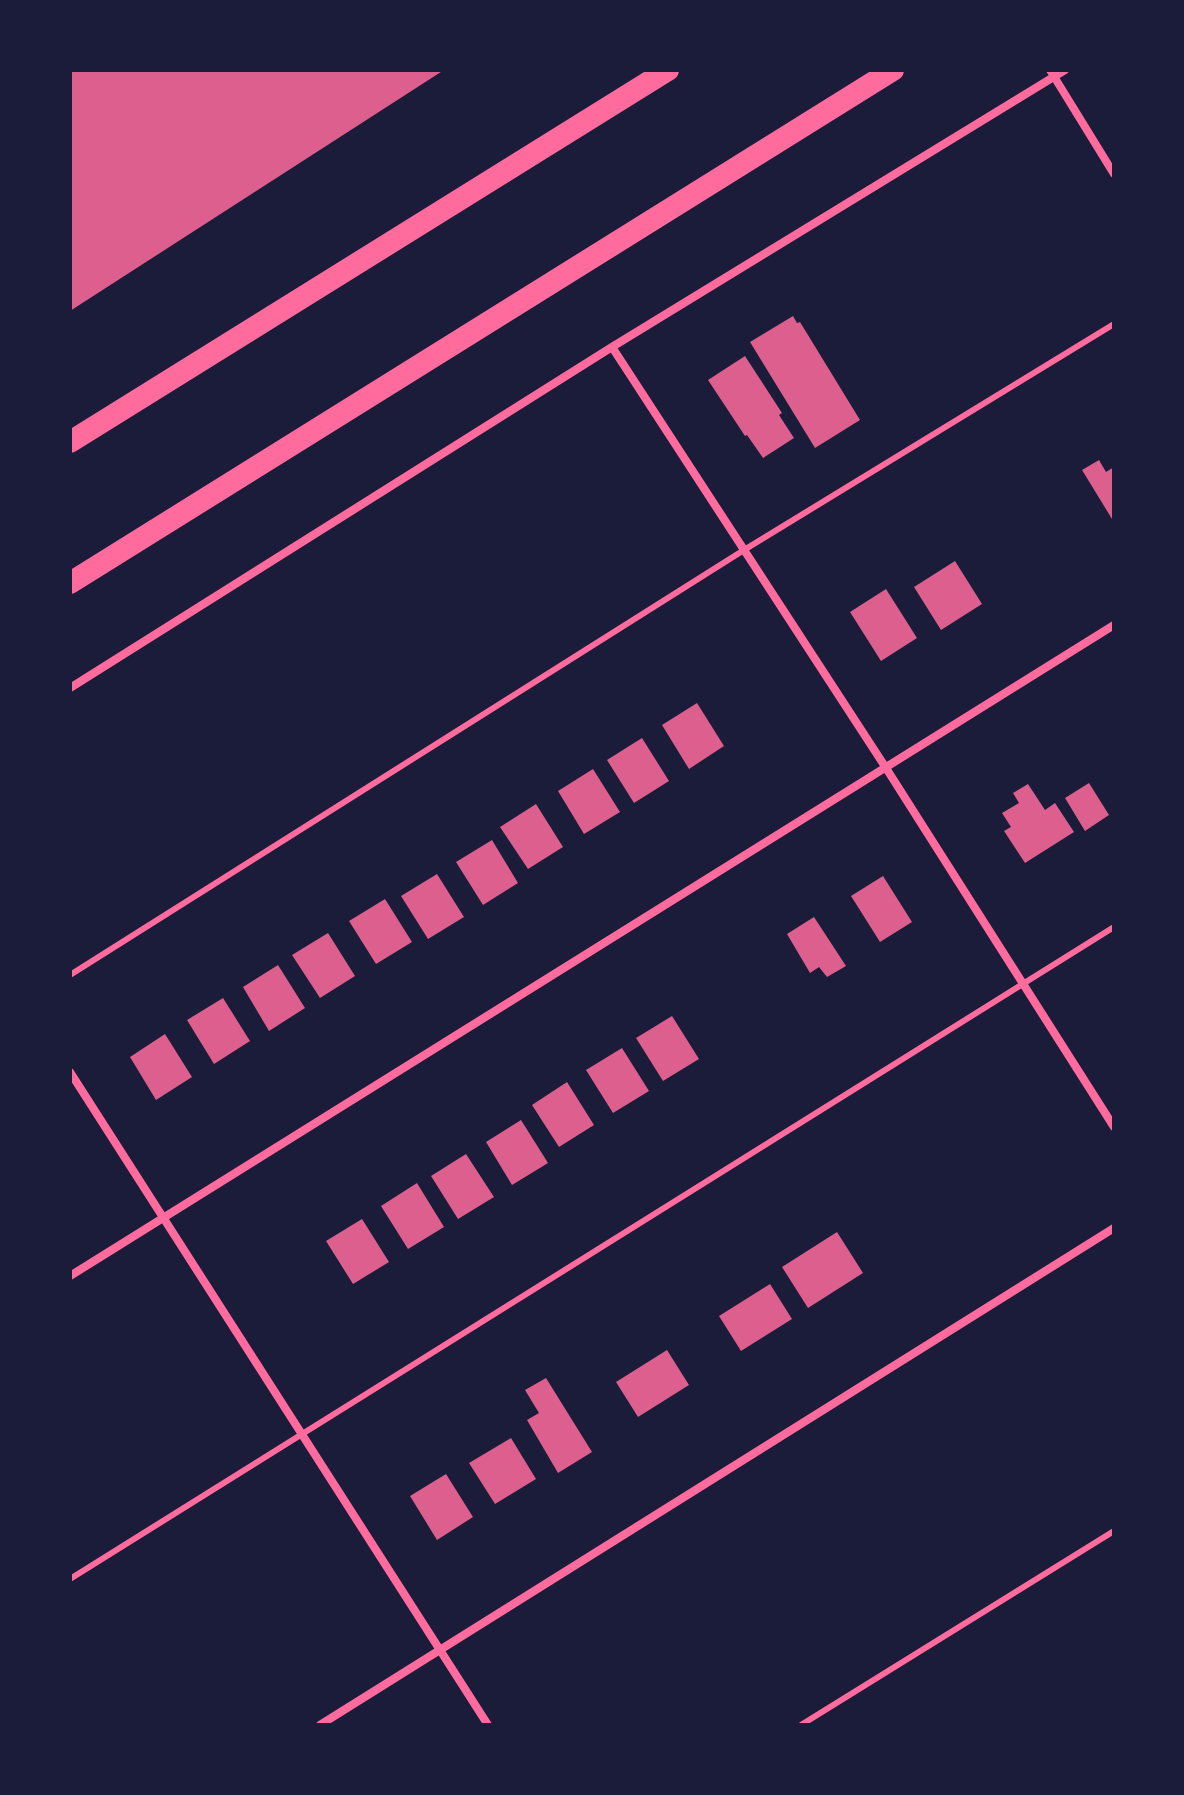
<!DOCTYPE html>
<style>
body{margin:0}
#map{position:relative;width:1184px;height:1795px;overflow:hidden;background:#1b1b3a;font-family:"Golos Text",sans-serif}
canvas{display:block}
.frame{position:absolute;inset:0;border:72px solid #1b1b3a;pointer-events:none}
</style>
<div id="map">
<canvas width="1184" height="1795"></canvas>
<div class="frame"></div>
</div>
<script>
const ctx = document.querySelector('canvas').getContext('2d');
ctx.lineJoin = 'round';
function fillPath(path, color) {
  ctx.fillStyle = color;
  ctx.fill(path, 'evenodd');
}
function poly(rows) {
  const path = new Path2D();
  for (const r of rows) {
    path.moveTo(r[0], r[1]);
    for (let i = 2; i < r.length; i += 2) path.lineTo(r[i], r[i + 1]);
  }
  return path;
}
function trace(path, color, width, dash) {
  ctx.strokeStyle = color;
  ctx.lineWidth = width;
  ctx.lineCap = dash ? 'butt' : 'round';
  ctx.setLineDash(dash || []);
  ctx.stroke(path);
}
fillPath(poly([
 [70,70,444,70,70,311],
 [793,316,797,323,800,322,860,420,815,448,750,342],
 [745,356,782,413,779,415,794,438,763,458,747,435,745,436,708,380],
 [1099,460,1106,472,1114,467,1112,519,1082,470],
 [955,561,982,604,941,630,914,587],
 [886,589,917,638,881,661,850,612],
 [697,703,724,746,689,769,662,725],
 [642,738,669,781,634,803,607,760],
 [593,769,620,812,584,834,558,791],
 [1089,783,1109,815,1085,831,1065,798],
 [1028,784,1045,810,1055,803,1074,832,1025,863,1004,831,1011,827,1002,813,1019,803,1013,793],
 [536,804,563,847,528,869,500,827],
 [492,840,518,883,483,905,456,862],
 [437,874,464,917,428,939,401,896],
 [883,876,912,922,880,942,851,896],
 [385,899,412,942,376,964,349,921],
 [814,917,846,966,827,977,819,967,810,973,787,934],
 [328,933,355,976,320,998,292,955],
 [278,965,305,1008,269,1031,243,987],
 [223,998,250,1041,214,1064,187,1020],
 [672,1016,699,1059,663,1081,636,1038],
 [165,1034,192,1077,156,1100,130,1057],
 [622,1048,649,1091,613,1113,586,1070],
 [567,1082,594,1125,559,1147,532,1105],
 [521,1120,548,1163,512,1185,486,1142],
 [466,1154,494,1197,458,1219,431,1176],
 [417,1183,444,1227,408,1249,381,1206],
 [362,1219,389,1262,353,1284,326,1241],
 [837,1232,863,1273,808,1308,782,1267],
 [770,1284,792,1319,741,1351,719,1316],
 [667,1350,689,1385,638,1417,616,1382],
 [546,1378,592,1452,558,1473,527,1420,539,1413,525,1390],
 [511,1438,536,1479,495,1504,469,1463],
 [446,1474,473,1517,437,1540,410,1496]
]), '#dd5f8e');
trace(poly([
 [70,975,744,550,1114,324],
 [70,1579,1114,927],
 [801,1725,1114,1531]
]), '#ff6b9d', 6);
trace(poly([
 [1050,70,1114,174],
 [612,347,886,768,1114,1127],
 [70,688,612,347,1065,70],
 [70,1072,488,1725],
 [70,1276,1114,625],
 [320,1725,1114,1228]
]), '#ff6b9d', 8);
trace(poly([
 [70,442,668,70],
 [70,583,893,70]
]), '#ff6b9d', 22);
</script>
